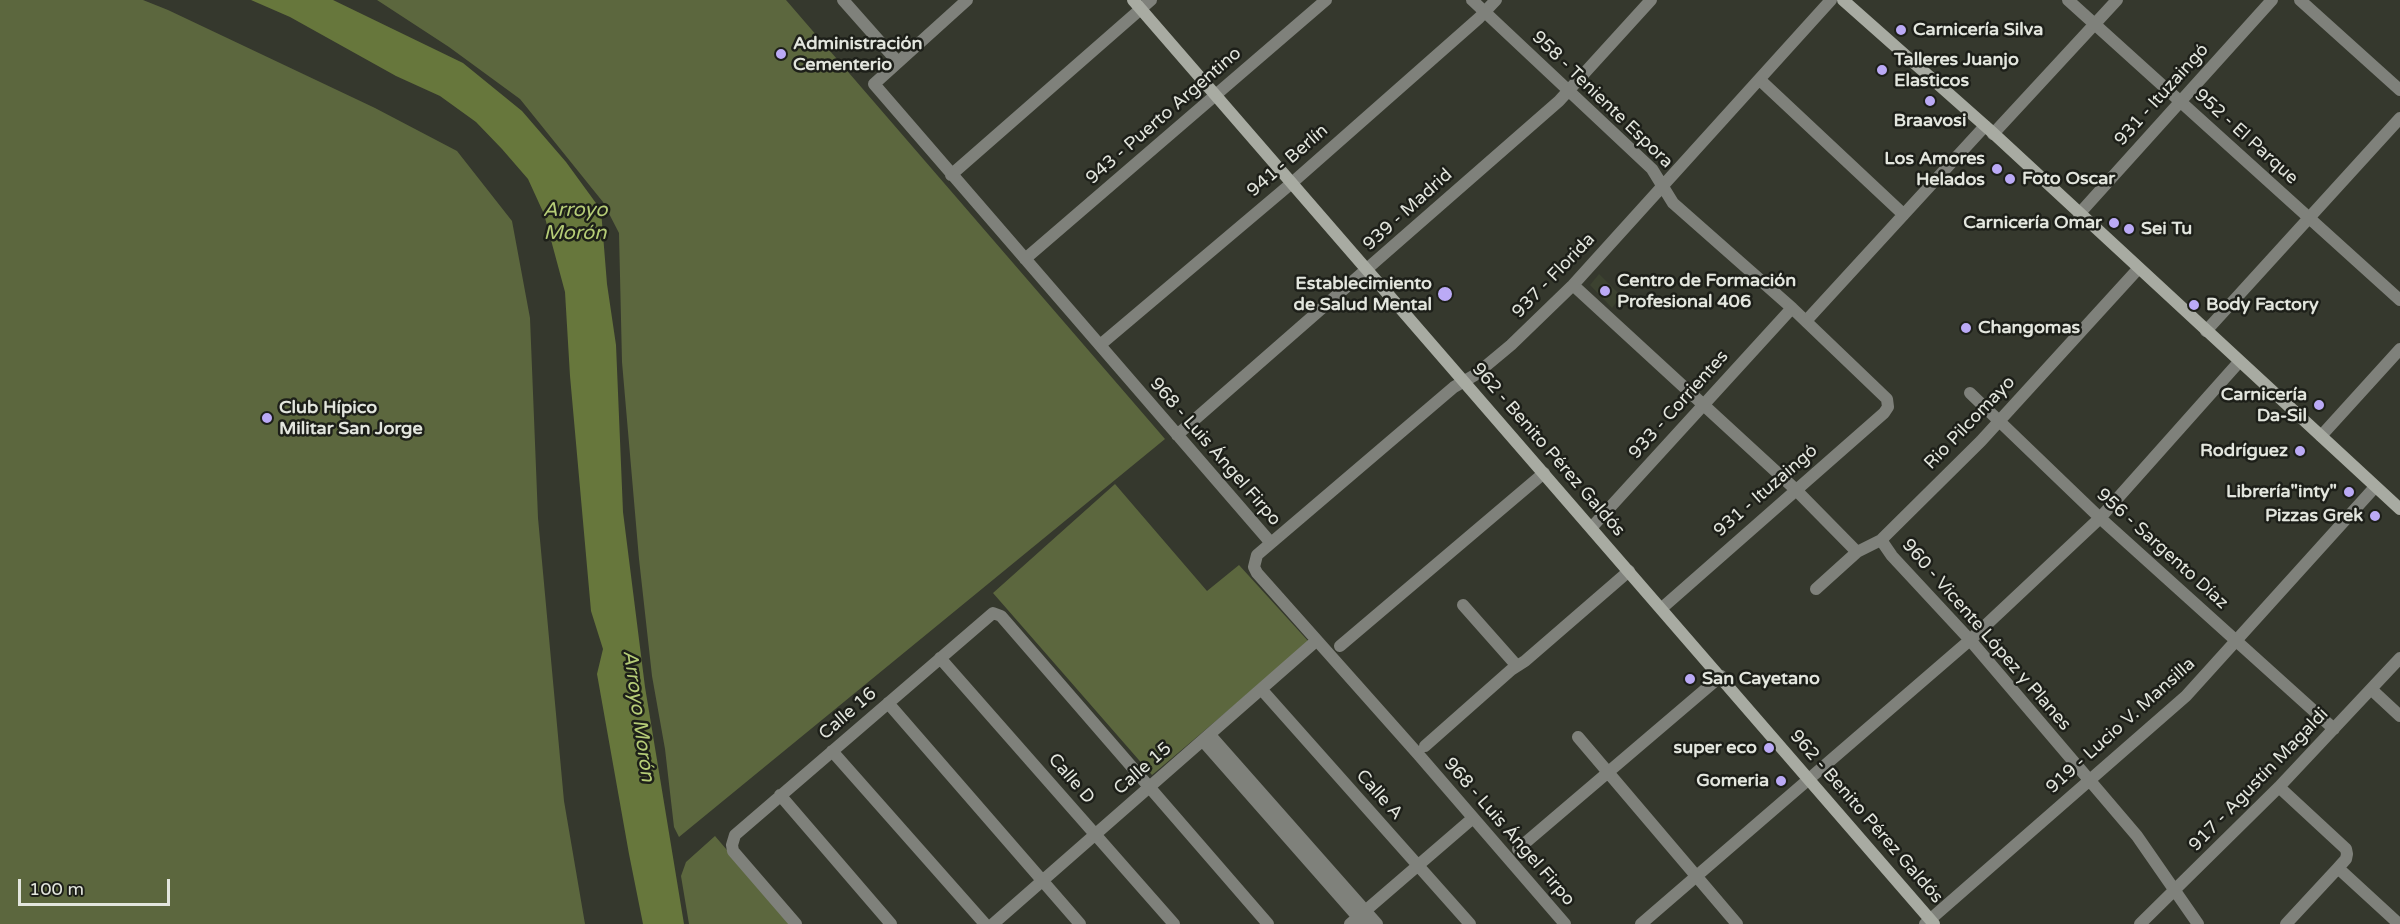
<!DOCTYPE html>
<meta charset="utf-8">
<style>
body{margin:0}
#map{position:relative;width:2400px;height:924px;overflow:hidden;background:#35382d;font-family:"Varela Round",sans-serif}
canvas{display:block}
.scale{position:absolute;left:18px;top:879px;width:152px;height:27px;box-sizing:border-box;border:3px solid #e3e6de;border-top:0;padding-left:8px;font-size:18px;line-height:21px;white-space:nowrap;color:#e3e6de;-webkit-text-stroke:4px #1d1f19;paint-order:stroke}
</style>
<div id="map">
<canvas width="2400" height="924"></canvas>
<div class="scale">100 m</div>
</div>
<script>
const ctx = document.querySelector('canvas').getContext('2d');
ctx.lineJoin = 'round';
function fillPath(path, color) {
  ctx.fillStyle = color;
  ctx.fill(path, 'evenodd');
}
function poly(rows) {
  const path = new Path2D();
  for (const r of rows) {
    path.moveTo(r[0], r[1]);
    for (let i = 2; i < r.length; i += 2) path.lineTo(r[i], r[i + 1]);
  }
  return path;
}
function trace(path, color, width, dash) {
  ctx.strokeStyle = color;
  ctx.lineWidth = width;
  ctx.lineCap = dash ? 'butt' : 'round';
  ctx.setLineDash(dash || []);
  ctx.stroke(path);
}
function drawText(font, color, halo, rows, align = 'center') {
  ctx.font = font + ' "Varela Round",sans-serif';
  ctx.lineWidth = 5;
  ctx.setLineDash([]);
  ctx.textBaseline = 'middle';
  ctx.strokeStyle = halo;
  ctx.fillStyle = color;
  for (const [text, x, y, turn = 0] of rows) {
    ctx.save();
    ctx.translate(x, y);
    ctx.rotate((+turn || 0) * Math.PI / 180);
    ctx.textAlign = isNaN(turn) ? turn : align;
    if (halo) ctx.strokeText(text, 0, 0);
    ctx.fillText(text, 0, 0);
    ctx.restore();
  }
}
fillPath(poly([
 [1599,274,1621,296,1612,308,1590,285]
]), '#3c4230');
fillPath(poly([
 [0,0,143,0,168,10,375,108,457,151,512,221,530,318,538,518,564,801,585,924,0,924],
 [377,0,786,0,1165,439,679,837,674,827,665,749,652,676,639,559,622,362,619,233,603,202,520,99,449,47],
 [1115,484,1207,591,1239,565,1309,642,1152,775,993,593],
 [715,836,790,924,689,924,681,876,686,862]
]), '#5c673e');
fillPath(poly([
 [251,0,333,0,463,63,522,111,566,162,601,210,607,284,616,345,623,512,645,687,684,924,643,924,629,854,597,674,603,649,591,611,570,376,565,292,544,214,528,179,502,149,476,122,440,96,396,76,290,17]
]), '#67773c');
trace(poly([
 [843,0,897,61],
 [967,0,874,84,1271,543],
 [1472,0,1652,169,1673,203,1792,308,1887,399,1888,407,1884,413,1662,608],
 [2068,0,2400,300],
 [2300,0,2400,90],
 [1760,80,1903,214],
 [1993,134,2117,0],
 [951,175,1151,0],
 [2079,214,2272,0],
 [1025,259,1326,0],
 [1573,285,1795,489,1857,552],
 [1806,321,1985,126],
 [2206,331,2400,118],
 [1100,345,1293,182,1479,18,1496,0],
 [1970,393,2100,518,2334,729],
 [1177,435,1559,101,1651,0],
 [2321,436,2400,349],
 [1592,527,1792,308],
 [1881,540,1892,556,1970,640,2137,836,2198,924],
 [1816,589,1857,552,1881,540,1981,441,2138,269],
 [1463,605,1517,666],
 [1340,646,1544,473],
 [940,658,1174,924],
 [1262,690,1470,924],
 [2372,690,2400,716],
 [888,703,1080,924],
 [1210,735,1377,924],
 [1578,737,1737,924],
 [1203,741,1364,924],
 [1425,746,1511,670,1525,661,1629,571],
 [832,751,985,924],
 [2279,787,2346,849,2347,854,2346,859,2338,868,2286,924],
 [780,795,891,924],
 [1518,849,1721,676],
 [2338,868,2399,924],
 [796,924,733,851,732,845,735,835,993,613,1001,616,1268,924],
 [993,924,1316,641],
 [1350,924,1473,818],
 [1565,924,1418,754,1257,573,1254,567,1257,555,1454,387,1475,375,1511,345,1573,285,1831,0],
 [1641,924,1970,640,2100,518,2239,362],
 [1925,924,2186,696,2375,487],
 [2140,924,2279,787,2400,658]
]), '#7f817b', 12);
trace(poly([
 [1133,0,1934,924],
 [1843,0,1992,132,2400,509]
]), '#a8aba2', 12);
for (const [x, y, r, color] of [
 [1901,30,6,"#bbaaf6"],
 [781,54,6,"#bbaaf6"],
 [1882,70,6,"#bbaaf6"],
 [1930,101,6,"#bbaaf6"],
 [1997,169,6,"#bbaaf6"],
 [2010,179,6,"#bbaaf6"],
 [2114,223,6,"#bbaaf6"],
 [2129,229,6,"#bbaaf6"],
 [1605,291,6,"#bbaaf6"],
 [1445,294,8,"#bbaaf6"],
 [2194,305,6,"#bbaaf6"],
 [1966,328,6,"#bbaaf6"],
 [2319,405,6,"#bbaaf6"],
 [267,418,6,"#bbaaf6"],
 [2300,451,6,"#bbaaf6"],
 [2349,492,6,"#bbaaf6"],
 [2375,516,6,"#bbaaf6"],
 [1690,679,6,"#bbaaf6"],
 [1769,748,6,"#bbaaf6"],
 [1781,781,6,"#bbaaf6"]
]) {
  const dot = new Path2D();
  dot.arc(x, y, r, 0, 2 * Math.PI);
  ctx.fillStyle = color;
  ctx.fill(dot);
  trace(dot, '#1d1f19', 2);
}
drawText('bold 18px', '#e3e6de', '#1d1f19', [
 ["Carnicería Silva",1913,30],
 ["Administración",793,44],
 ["Cementerio",793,65],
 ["Talleres Juanjo",1894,60],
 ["Elasticos",1894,81],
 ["Braavosi",1930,121,"center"],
 ["Los Amores",1985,159,"right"],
 ["Helados",1985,180,"right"],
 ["Foto Oscar",2022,179],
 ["Carnicería Omar",2102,223,"right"],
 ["Sei Tu",2141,229],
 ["Centro de Formación",1617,281],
 ["Profesional 406",1617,302],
 ["Establecimiento",1432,284,"right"],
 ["de Salud Mental",1432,305,"right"],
 ["Body Factory",2206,305],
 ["Changomas",1978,328],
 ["Carnicería",2307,395,"right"],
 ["Da-Sil",2307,416,"right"],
 ["Club Hípico",279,408],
 ["Militar San Jorge",279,429],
 ["Rodríguez",2288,451,"right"],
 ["Librería\"inty\"",2337,492,"right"],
 ["Pizzas Grek",2363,516,"right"],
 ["San Cayetano",1702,679],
 ["super eco",1757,748,"right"],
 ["Gomeria",1769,781,"right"]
], 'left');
drawText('18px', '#e3e6de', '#1d1f19', [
 ["931 - Ituzaingó",2162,95,-48],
 ["958 - Teniente Espora",1602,100,44],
 ["943 - Puerto Argentino",1164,116,-41],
 ["952 - El Parque",2246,137,42],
 ["941 - Berlín",1288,161,-41],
 ["939 - Madrid",1408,210,-42],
 ["937 - Florida",1554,276,-46],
 ["933 - Corrientes",1679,405,-48],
 ["Rio Pilcomayo",1970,423,-46],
 ["962 - Benito Pérez Galdós",1548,450,49],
 ["968 - Luis Ángel Firpo",1215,452,49],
 ["931 - Ituzaingó",1766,491,-41],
 ["956 - Sargento Díaz",2162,549,42],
 ["960 - Vicente López y Planes",1986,635,49],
 ["Calle 16",848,714,-41],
 ["919 - Lucio V. Mansilla",2121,726,-42],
 ["Calle 15",1143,769,-41],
 ["Calle D",1071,779,49],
 ["917 - Agustín Magaldi",2259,780,-46],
 ["Calle A",1379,795,48],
 ["962 - Benito Pérez Galdós",1866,817,49],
 ["968 - Luis Ángel Firpo",1509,832,49]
]);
drawText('italic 20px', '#b6cd77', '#1d1f19', [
 ["Arroyo",575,211],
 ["Morón",575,234],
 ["Arroyo Morón",638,716,82]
]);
</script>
